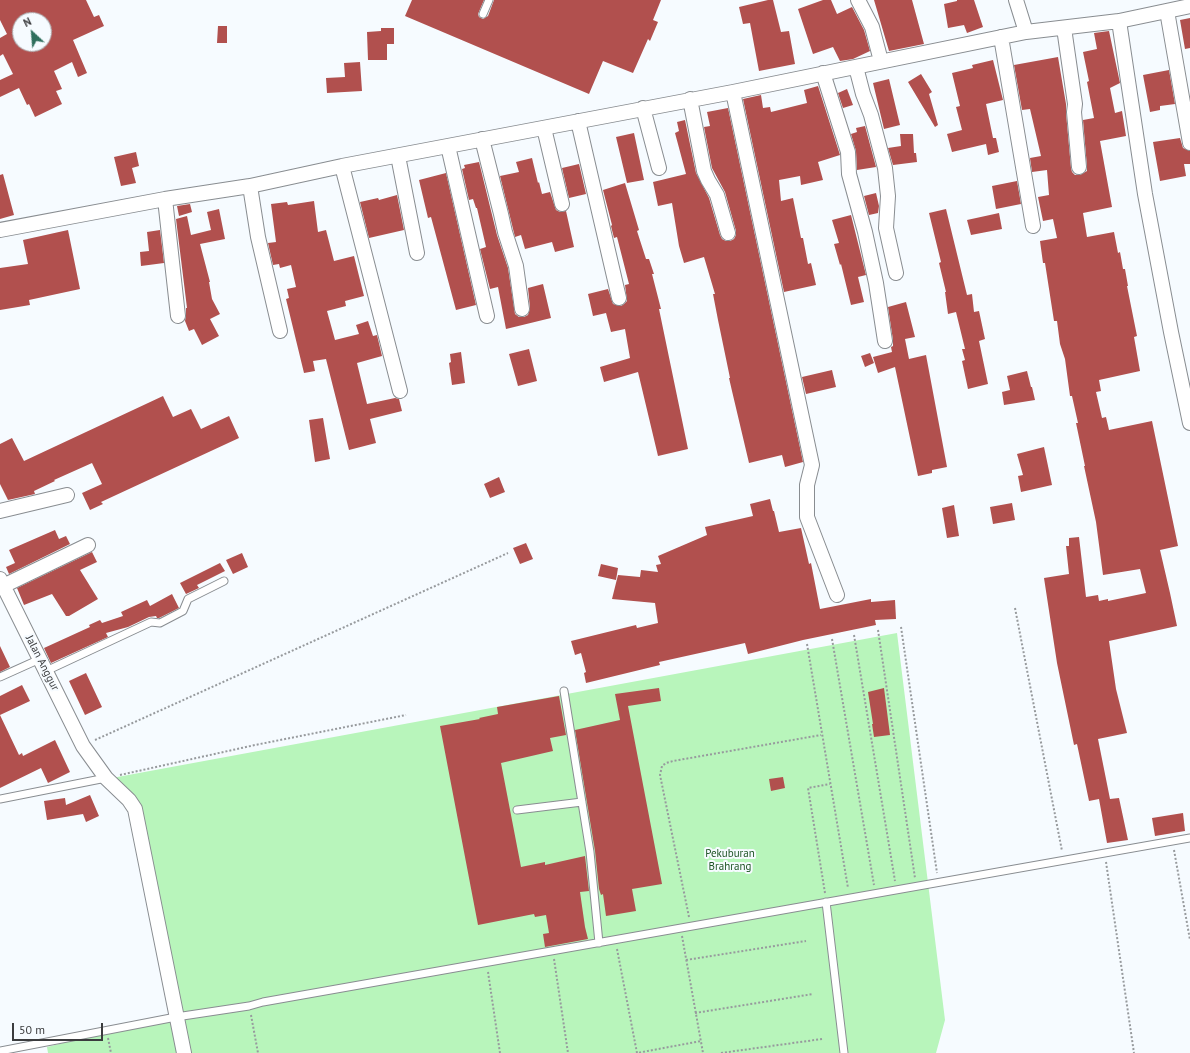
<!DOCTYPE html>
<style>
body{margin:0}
#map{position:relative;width:1190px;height:1053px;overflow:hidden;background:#f6fbff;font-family:"PT Sans",sans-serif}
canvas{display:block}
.north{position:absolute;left:12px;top:12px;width:40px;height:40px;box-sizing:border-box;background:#f6fbff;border:1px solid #abafb2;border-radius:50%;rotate:334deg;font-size:11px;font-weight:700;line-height:16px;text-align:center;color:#3b3c3e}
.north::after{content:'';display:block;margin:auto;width:14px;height:18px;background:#2f6f5d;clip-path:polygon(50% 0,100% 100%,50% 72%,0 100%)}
.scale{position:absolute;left:12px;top:1023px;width:91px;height:18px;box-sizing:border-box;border:2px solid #3b3c3e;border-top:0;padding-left:5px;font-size:12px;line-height:14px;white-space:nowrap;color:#3b3c3e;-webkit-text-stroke:3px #f6fbff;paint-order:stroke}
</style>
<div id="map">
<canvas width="1190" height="1053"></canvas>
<div class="north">N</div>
<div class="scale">50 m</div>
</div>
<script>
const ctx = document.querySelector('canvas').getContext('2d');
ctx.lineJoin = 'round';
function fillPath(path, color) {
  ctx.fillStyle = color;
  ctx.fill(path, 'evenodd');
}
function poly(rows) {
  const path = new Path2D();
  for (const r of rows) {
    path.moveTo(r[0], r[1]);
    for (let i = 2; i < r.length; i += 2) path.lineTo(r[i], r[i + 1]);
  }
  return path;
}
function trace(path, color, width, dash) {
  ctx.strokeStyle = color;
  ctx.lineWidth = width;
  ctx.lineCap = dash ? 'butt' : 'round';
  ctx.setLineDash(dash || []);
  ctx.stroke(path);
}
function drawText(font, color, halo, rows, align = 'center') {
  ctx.font = font + ' "PT Sans",sans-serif';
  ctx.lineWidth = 4;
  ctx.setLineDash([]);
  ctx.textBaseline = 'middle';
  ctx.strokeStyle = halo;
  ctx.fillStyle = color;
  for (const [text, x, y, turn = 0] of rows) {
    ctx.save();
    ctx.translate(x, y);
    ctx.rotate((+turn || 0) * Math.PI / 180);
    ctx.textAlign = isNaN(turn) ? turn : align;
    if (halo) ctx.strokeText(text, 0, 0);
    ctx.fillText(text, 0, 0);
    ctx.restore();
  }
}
fillPath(poly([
 [897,633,945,1020,936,1053,48,1053,47,1047,183,1013,143,816,112,778]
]), '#b8f5bb');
fillPath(poly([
 [0,0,86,0,94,17,99,15,104,26,73,40,87,73,78,77,72,62,54,71,62,89,56,91,62,104,35,117,29,104,27,105,19,88,0,97,0,80,13,74,3,54,0,56,0,38,7,34,0,20],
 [20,20,44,20,44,44,20,44],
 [412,0,484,0,478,14,479,17,483,19,488,16,494,0,661,0,653,20,658,22,650,41,648,39,633,73,603,61,589,94,405,16],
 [768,0,773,0,781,32,789,31,795,64,759,71,750,23,743,24,739,7],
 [823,0,831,0,837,14,852,7,864,30,870,51,853,59,840,61,833,47,813,54,798,9],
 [874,0,912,0,924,44,889,51],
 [957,0,974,0,983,27,967,33,964,25,948,28,944,4,957,1],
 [1190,18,1190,48,1185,49,1180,20],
 [218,26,227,26,227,43,217,43],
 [381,28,394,28,394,44,387,44,387,60,368,60,367,32,381,31],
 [1109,31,1120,83,1110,88,1115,113,1122,111,1126,136,1100,141,1112,207,1083,213,1087,237,1114,232,1118,253,1120,252,1123,269,1125,269,1128,286,1127,286,1137,336,1134,337,1140,371,1099,380,1101,391,1096,392,1102,418,1106,417,1109,430,1152,421,1178,546,1160,550,1170,593,1177,626,1109,641,1116,689,1127,733,1098,739,1110,799,1119,798,1128,840,1107,843,1099,799,1089,801,1077,744,1074,745,1057,663,1044,578,1069,574,1066,546,1069,546,1069,538,1079,537,1086,597,1098,595,1099,601,1108,599,1108,601,1146,593,1140,569,1103,575,1096,522,1084,466,1085,466,1076,423,1078,423,1072,396,1070,396,1065,359,1060,344,1057,321,1054,321,1045,263,1043,263,1040,241,1057,238,1053,219,1043,221,1038,197,1049,195,1047,170,1032,172,1030,158,1041,156,1030,109,1022,110,1014,65,1058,57,1066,104,1066,113,1071,168,1072,172,1075,175,1080,175,1087,171,1087,167,1083,120,1094,118,1087,82,1089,81,1083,52,1097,49,1094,33],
 [993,60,1003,100,986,104,993,138,996,138,999,152,988,155,986,144,952,152,947,134,962,130,956,107,960,106,952,73,973,68,972,65],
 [360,62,362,91,327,93,326,78,345,77,344,63],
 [1169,70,1175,104,1160,106,1160,110,1150,112,1143,75],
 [921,74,932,92,929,94,938,125,935,127,908,82],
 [889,79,900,125,884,129,873,83],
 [818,86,840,155,818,162,823,180,801,185,800,176,779,180,781,201,793,198,801,238,803,238,808,264,811,263,816,285,784,292,743,99,761,95,763,108,770,107,771,112,807,103,804,90],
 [847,89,853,105,843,108,838,93],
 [728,108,803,462,785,467,782,455,749,463,732,391,729,378,730,378,718,320,713,294,715,294,704,257,684,263,679,246,672,203,658,206,653,182,686,174,675,133,679,131,677,122,685,120,696,173,709,198,720,235,722,239,726,241,730,241,734,239,736,235,736,231,725,192,712,168,704,127,710,126,707,112],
 [865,126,876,167,857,170,856,151,851,134,857,132,856,128],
 [634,133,644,180,627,183,616,137],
 [900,134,913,134,914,153,916,153,917,162,893,165,888,148,901,146],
 [1180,138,1183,148,1190,151,1190,164,1184,164,1186,176,1160,181,1153,142],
 [136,152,139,166,132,168,136,183,121,186,114,157],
 [532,158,538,183,539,182,542,194,550,192,556,210,560,212,566,211,574,247,555,252,552,242,525,249,521,235,515,237,500,176,519,172,516,162],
 [479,162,497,235,508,268,515,314,519,317,524,317,528,315,530,308,528,288,543,284,551,318,506,329,498,287,490,289,480,249,486,247,477,208,476,208,473,199,469,200,462,169,465,168,464,165],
 [579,164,586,194,569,198,562,168],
 [446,173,476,305,456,310,431,217,428,218,419,180],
 [3,174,14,215,0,219,0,175],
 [1017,181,1021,204,996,209,992,186],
 [625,183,639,230,637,231,646,259,649,259,654,274,652,274,661,309,659,309,688,449,658,456,638,372,604,382,600,367,630,358,625,329,611,332,606,313,593,316,588,294,608,289,613,304,621,306,624,304,627,301,625,285,629,284,617,237,614,238,611,226,612,225,603,190],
 [876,193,879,206,878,213,869,215,864,196],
 [397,195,404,230,369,238,360,202,378,198,379,200],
 [314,201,318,232,326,230,334,261,354,256,364,296,345,301,346,306,327,311,335,340,359,334,356,325,368,321,373,336,377,335,382,356,357,363,367,404,395,398,399,399,402,411,370,419,376,443,349,450,326,359,313,361,315,371,304,373,286,299,289,298,287,289,296,287,291,265,280,268,279,264,273,265,268,243,276,242,271,204,287,202,288,205],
 [190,204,192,212,179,216,177,206],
 [219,209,225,239,200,244,210,282,209,282,212,299,220,314,210,319,219,336,202,345,194,329,189,331,185,321,186,315,186,308,187,308,176,219,187,216,191,235,211,230,207,212],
 [946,209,967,295,972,294,974,312,979,311,985,339,979,341,988,384,968,389,962,361,965,360,962,349,965,349,956,312,948,314,945,292,946,292,939,263,941,262,929,213],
 [999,213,1002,229,971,235,967,220],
 [851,215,866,275,858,277,864,302,851,305,841,264,840,265,834,244,839,243,832,220],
 [68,230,80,289,29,300,30,305,0,310,0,268,28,264,23,240],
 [160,230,164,263,141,266,140,252,149,251,147,232],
 [906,302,915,337,905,339,909,359,926,355,947,467,932,470,932,473,918,476,895,367,878,373,873,357,892,352,891,347,893,346,893,340,888,307],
 [529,349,537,381,518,386,509,354],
 [461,352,465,383,452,385,449,363,451,362,450,354],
 [870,353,874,363,865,367,861,356],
 [832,370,836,387,806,394,802,377],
 [1027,371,1031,387,1032,387,1035,400,1004,405,1002,392,1010,390,1007,376],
 [163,396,173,417,191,409,201,429,229,416,239,438,101,502,103,504,90,510,82,493,102,484,92,463,54,480,55,481,34,491,35,494,8,500,0,484,0,444,12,438,24,461],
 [323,418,330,459,315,462,309,420],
 [1044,447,1052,485,1021,492,1018,476,1023,475,1017,454],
 [499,477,505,492,490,498,484,484],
 [770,499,773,511,774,511,779,532,801,528,809,564,811,563,820,609,871,599,871,602,895,600,896,619,875,620,876,625,803,640,748,654,745,643,659,662,660,665,586,683,584,673,586,672,581,653,575,655,571,641,636,625,637,628,658,623,655,603,612,599,618,575,640,577,641,570,658,572,656,565,661,564,658,556,707,535,705,527,753,516,750,504],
 [1012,503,1015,520,993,524,990,507],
 [954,505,959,536,947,538,942,508],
 [55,530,59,539,66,536,70,544,9,574,6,567,15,563,9,550],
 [526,543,533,559,520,564,513,548],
 [92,552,97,562,80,570,98,599,69,616,66,616,52,594,24,605,17,588],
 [242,553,248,567,233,574,226,560],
 [220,563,225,571,197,585,199,588,186,594,180,583],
 [601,564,618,568,616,580,598,576],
 [172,594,179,608,159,618,157,618,156,616,149,617,128,627,106,633,108,637,51,663,44,648,90,627,89,625,100,620,102,623,123,616,121,612,147,600,150,606],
 [0,646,10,667,0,672],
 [86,673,102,707,85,715,69,681],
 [22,685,30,701,0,715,19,755,22,753,23,756,55,740,70,772,48,783,41,768,0,788,0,696],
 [659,688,661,701,628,706,662,884,632,889,636,911,606,916,603,894,601,895,599,889,595,851,575,730,620,720,615,694],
 [884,688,890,735,874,737,872,724,873,724,868,692],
 [559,696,566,735,550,738,553,751,501,763,521,867,545,862,545,865,585,856,589,891,580,892,585,927,588,939,545,947,543,934,549,933,546,915,535,917,534,914,478,925,440,726,480,719,479,718,498,714,497,707],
 [783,777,785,788,771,791,769,779],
 [90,795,99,816,86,822,83,814,47,820,44,801,65,798,66,805],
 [1183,813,1185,831,1155,836,1152,818]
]), '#b1504e');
const service = poly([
 [483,14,489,0],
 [46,671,151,622,160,623,183,611,188,599,224,581],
 [0,677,40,659],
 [564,691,590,852,599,943],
 [0,799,106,778],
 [517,810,582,802],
 [826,902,844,1053],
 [0,1051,176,1017,249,1006,263,1002,1190,838]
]);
const minor = poly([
 [858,0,872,27,881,61],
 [1016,0,1026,32],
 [1167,11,1190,143],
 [1119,21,1145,194,1171,332,1190,423],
 [1064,28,1075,104,1074,112,1079,167],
 [1001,37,1033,226],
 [856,67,863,94,871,115,885,168,888,196,886,228,896,273],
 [823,73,848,152,849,174,865,232,876,283,885,341],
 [733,92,812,465,807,485,807,517,837,595],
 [690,99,704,171,708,180,717,195,728,233],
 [643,108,659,168],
 [578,121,619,298],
 [544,128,562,204],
 [482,139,501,214,505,232,516,266,522,309],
 [448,146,487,316],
 [398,156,417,253],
 [342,166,400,391],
 [250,186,258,237,280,331],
 [165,199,178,316],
 [0,230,165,199,250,186,342,166,733,92,1026,32,1119,21,1190,6],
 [0,511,67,495],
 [0,579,83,746,106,778,129,800,135,809,184,1053],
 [3,586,88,545]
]);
trace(service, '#898d91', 9);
trace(minor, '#898d91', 16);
trace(poly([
 [1015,608,1062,851],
 [901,627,937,873],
 [878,630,915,878],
 [854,635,895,881],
 [832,639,874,885],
 [807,644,848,888],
 [95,740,508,553],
 [120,775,255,745,406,715],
 [1174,850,1190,940],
 [1106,862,1134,1053],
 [825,893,808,788,830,784],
 [689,917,660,775,662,766,666,763,673,761,821,735],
 [682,936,703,1053],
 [617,949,637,1053,701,1041],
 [554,959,568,1053],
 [686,960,806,941],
 [488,972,500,1053],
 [695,1013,813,994],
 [251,1015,258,1053],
 [108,1038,111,1053],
 [721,1053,822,1039]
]), '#979a9d', 2, [2, 2]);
trace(service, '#fff', 7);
trace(minor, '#fff', 14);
drawText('11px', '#3b3c3e', '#f6fbff', [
 ["Jalan Anggur",42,663,63]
]);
drawText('11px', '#1e5425', '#f6fbff', [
 ["Pekuburan",730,854],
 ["Brahrang",730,867]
]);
</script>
